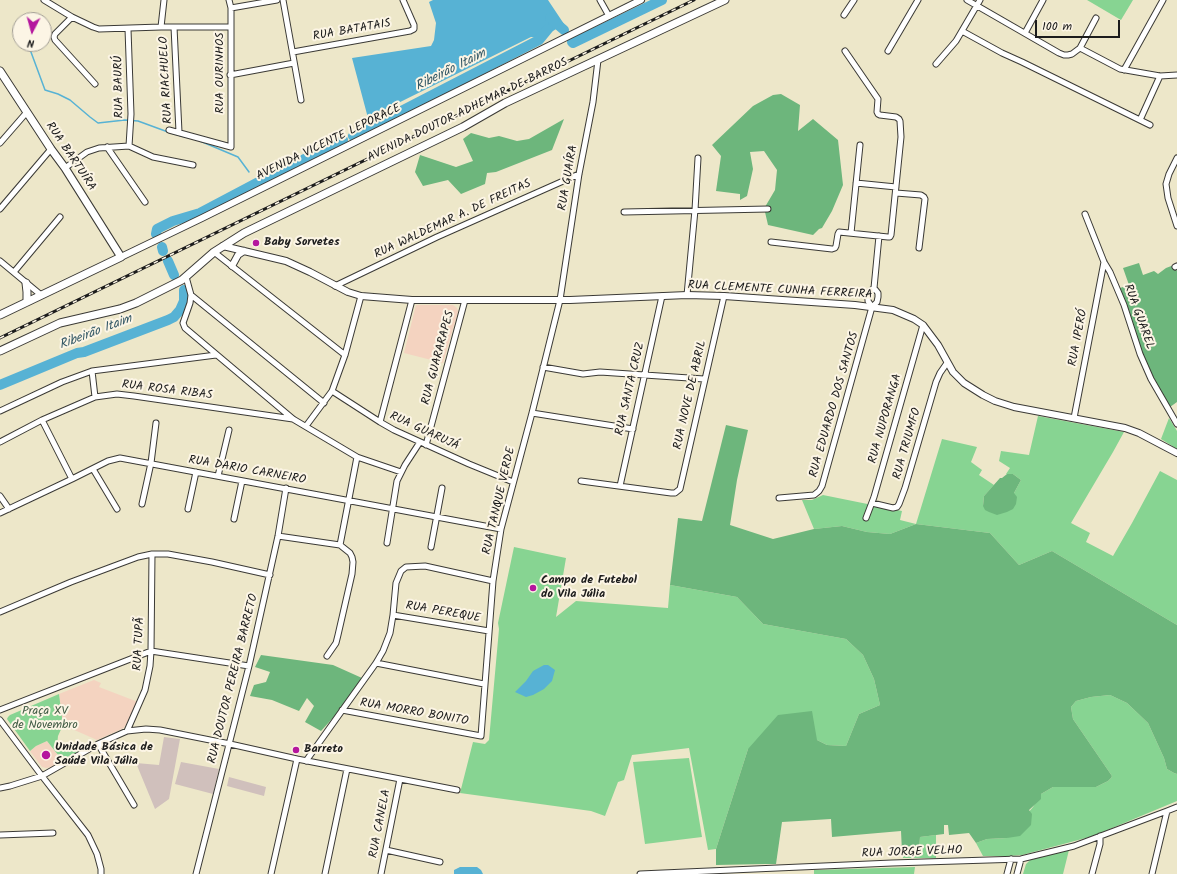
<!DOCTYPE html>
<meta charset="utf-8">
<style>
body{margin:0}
#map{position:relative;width:1177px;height:874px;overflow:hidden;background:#ede7c9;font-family:Kalam,sans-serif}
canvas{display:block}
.north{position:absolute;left:12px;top:12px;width:40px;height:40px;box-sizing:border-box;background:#fcf5e5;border:1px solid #a29e95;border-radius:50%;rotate:186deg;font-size:11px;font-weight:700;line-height:16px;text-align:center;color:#1c1c1c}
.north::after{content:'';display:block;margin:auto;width:14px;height:18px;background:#b5179e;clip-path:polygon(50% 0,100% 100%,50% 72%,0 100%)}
.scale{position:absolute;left:1035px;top:20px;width:85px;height:18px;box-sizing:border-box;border:2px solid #1c1c1c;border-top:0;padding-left:5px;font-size:12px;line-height:14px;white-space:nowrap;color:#1c1c1c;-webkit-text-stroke:3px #fcf5e5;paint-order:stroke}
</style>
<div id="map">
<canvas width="1177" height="874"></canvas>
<div class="north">N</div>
<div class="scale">100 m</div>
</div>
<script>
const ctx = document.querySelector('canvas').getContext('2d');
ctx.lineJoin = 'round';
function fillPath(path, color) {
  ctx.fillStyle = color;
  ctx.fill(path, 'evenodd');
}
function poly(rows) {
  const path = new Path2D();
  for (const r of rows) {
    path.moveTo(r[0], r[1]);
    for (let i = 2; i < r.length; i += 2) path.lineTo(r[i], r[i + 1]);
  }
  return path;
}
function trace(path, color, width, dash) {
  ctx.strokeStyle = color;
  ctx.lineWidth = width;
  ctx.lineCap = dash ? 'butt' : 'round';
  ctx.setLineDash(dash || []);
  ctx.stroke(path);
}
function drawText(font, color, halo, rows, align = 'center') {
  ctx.font = font + ' Kalam,sans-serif';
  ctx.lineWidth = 4;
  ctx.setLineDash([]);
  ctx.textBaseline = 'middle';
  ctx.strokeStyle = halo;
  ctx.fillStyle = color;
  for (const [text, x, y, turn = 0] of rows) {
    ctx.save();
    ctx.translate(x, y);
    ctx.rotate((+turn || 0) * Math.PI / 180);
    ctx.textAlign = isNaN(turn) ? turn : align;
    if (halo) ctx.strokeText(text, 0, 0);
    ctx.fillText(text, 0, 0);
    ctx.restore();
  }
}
fillPath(poly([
 [416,305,453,305,457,308,458,312,443,363,404,353],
 [94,680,101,683,99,687,138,702,124,728,97,740,63,725,59,694],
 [47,741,62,760,51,767,46,768,42,767,30,751,36,746]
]), '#f4d3c0');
fillPath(poly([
 [164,737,180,739,169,799,155,809,136,763,159,765],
 [181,762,219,769,213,794,175,784],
 [229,777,266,787,264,796,227,786]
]), '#d0c0bc');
fillPath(poly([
 [1087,0,1133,0,1121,20],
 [1038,416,1124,432,1113,452,1071,523,1090,533,1086,542,1113,556,1132,523,1160,471,1177,480,1177,625,1052,551,1019,565,990,533,916,524,890,534,867,532,842,526,814,529,802,500,812,500,823,495,902,511,900,520,916,524,942,439,977,447,971,462,982,470,979,475,994,485,984,496,983,506,1014,493,1021,480,1013,474,1006,474,1010,468,999,461,1001,451,1029,455],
 [1169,418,1177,431,1177,449,1161,439],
 [514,547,566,558,556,617,576,601,668,608,670,585,737,597,763,624,846,639,863,655,874,679,880,705,859,714,846,746,827,745,817,740,748,749,716,849,708,850,689,748,632,755,624,780,618,782,605,816,591,811,460,793,473,742,485,744,489,740,499,629,498,623],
 [59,694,63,725,58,736,57,746,62,748,65,748,65,751,70,751,71,747,79,751,62,760,47,741,36,746,30,751,7,719,8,717,10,715],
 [1110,695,1127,703,1148,723,1164,758,1167,769,1174,773,1177,774,1177,801,1093,836,1071,842,1022,855,1009,856,983,856,976,843,987,839,1007,838,1033,807,1041,794,1053,787,1096,787,1108,781,1111,778,1112,776,1073,719,1071,707,1076,701,1091,697],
 [689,758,702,837,645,844,633,762],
 [936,835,936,858,903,858,902,852,919,851,920,837],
 [1069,850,1063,874,1023,874,1026,864,1031,859],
 [915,867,914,874,814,874,814,870]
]), '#87d492');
fillPath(poly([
 [781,94,800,105,798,131,813,119,838,140,843,185,832,211,822,228,819,229,813,235,768,225,765,212,765,207,775,190,777,170,764,151,750,152,753,169,747,196,740,200,740,194,716,191,721,156,712,145,753,106,773,95],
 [564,119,552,150,496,172,487,173,485,184,461,194,448,180,423,186,415,172,420,155,456,167,473,161,463,139,471,133,489,138,499,136,517,141,529,139],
 [1139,263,1143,275,1154,271,1158,274,1166,268,1174,265,1177,271,1177,402,1170,407,1155,381,1143,357,1120,288,1129,285,1123,268],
 [726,425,748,430,737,480,730,525,773,539,814,529,842,526,867,532,890,534,916,524,990,533,1019,565,1052,551,1177,625,1177,774,1174,773,1167,769,1164,758,1148,723,1127,703,1110,695,1091,697,1076,701,1071,707,1073,719,1112,776,1111,778,1108,781,1096,787,1053,787,1041,794,1041,799,1029,810,1032,814,1031,825,1020,836,1007,838,987,839,976,843,969,833,949,835,948,825,944,825,944,834,920,837,919,851,902,852,901,831,832,837,831,819,782,822,776,864,765,864,716,865,716,849,748,749,778,715,812,711,817,740,827,745,846,746,859,714,880,705,874,679,863,655,846,639,763,624,737,597,670,585,678,518,702,521],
 [1007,474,1013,474,1021,480,1014,493,1017,497,1016,504,1013,509,1007,512,997,515,989,512,985,510,983,506,984,496,1000,478,1002,478],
 [261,655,333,665,362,678,342,708,321,731,305,722,314,706,307,698,299,711,272,700,250,696,254,685,266,682,270,672,255,667]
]), '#6db67c');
fillPath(poly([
 [433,0,548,0,564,24,542,38,531,37,368,118,352,58,431,46,434,40,436,23,429,2],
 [544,665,548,665,555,670,552,681,544,689,533,695,526,697,515,692,526,681,533,671],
 [460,867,477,867,481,870,483,874,454,874,454,870]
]), '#57b2d4');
trace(poly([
 [28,44,45,90,58,94,70,100,90,117,98,123,125,120,138,121,168,132],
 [171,133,185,137],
 [200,141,238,157,249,172]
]), '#57b2d4', 1.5);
trace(poly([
 [550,18,564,30],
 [572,42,573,43,662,0],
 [353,136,539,40,548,29],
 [156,234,157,229,173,221,200,213,270,176,343,140],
 [162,247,163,251],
 [168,261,174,275],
 [0,385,77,353,84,352,168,320,174,317,180,310,184,301,184,290]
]), '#57b2d4', 10);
const minor = poly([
 [44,0,72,17,93,27,99,29,161,27,231,27],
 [283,0,301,100],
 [600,0,609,16],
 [967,0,1059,53,1064,55,1068,55,1072,54,1080,48,1096,18],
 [231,8,277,0],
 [844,15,854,0],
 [72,17,55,34,54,37,55,40,95,84],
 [161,27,164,0],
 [174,27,179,132],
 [128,29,131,114,129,146],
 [962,31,1002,53,1022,62,1150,125],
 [1025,33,1043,0],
 [1080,48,1120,69,1160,76,1177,75],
 [888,51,918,0],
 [293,52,410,31,414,29,414,25,403,0],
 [936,64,956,41,980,0],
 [1124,70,1163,0],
 [230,75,294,63],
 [1140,120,1160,76],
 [169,130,231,147,231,8,229,0],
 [0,143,27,112],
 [107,147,145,202],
 [1177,158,1169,174,1166,184,1168,198,1177,226],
 [65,168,87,152,99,148,129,146,153,157,193,165],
 [856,183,896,187],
 [896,193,921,195,924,197,925,199,919,248],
 [0,209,51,149],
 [624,212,768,209],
 [1085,214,1104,262,1110,272,1124,305,1140,354,1151,379,1177,424],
 [851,233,860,145],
 [771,242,832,249,835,248,836,246,838,234,839,232,888,237,890,237,891,235,901,137,900,121,899,119,896,117,880,115,878,114,877,112,878,99,845,51],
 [214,252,345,355],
 [0,261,41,295],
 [1175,267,1177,266],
 [14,272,60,217],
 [186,277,191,295,190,303,183,323,185,328,293,419,357,457,401,472],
 [335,286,437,237,579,174],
 [191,295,324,403],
 [687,295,695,210,698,158],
 [872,307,868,301,868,296,869,292,874,288,879,236],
 [543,367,583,374,600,372,704,379],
 [92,371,95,397],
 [332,391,380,422,394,430,469,464,513,482],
 [0,411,62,382,92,371,216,355],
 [532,413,633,429],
 [1074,418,1104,262],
 [42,420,72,479],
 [380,422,412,300],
 [306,426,332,391,345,355,361,296],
 [0,442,42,420,95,397,117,394,134,396,293,419],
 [426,445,465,300],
 [93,469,117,509],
 [218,476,229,430],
 [581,481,671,493,675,493,680,489,724,296],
 [620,486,662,296],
 [0,496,9,509],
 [779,498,814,495,819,491,822,486,872,307,877,302,878,297,878,293,874,288],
 [872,503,893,508,897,507,899,504,905,488,936,382,940,373,947,363],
 [142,504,151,463,156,423],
 [188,509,196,472],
 [0,513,72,479,108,461,120,458,501,529],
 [866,518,874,497,923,325],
 [234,519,242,481],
 [278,536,340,545],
 [387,543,397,481,405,465,420,442],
 [340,545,357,457],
 [431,547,442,488],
 [0,612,71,582,138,557,152,554,168,554,212,562,270,575],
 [393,615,489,631],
 [327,656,336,643,338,635,352,574,353,562,352,557,350,553,340,545],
 [376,663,484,684],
 [0,710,151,651,249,666],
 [342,710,481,736,493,581,501,529,532,413,560,300,579,174,593,102,598,60],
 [0,720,42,776,88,835,97,854,101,869,101,874],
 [127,731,145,690,150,666,151,651,152,554],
 [98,744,134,805],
 [306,761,376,663,383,651,390,633,393,615,396,583,401,571,406,567,425,566,493,581],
 [0,788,10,786,42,776,98,744,127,731,146,729,160,730,230,744,297,759,457,790],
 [0,835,53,833],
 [386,850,440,862],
 [196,874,249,666,278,536,286,488],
 [271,874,297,759],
 [325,874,347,769],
 [381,874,400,779],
 [640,874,892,863,1021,859,1074,846,1167,811,1177,807],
 [1007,874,1011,859],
 [1017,874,1021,859],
 [1092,874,1100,844,1100,836],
 [1152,874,1167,811]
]);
const tertiary = poly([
 [223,246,286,261,310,272,348,292,361,296,412,300,570,300,687,295,724,296,855,305,893,310,914,319,923,325,938,345,953,372,964,383,983,395,995,401,1014,407,1125,428,1139,433,1177,453],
 [121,257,202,218,641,0],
 [232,266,238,255,244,251]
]);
const secondary = poly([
 [0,71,51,149,65,168,121,257,0,315],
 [26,283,27,292,27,302],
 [0,351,60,323,120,309,136,303,182,280,214,252,244,233,463,127,505,103,725,0]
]);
trace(minor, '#3b3a36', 7);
trace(tertiary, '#3b3a36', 8);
trace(secondary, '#3b3a36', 9);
trace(minor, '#fff', 5);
trace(tertiary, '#fff', 6);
trace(secondary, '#fff', 7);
const rail = poly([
 [0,338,694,0]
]);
trace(rail, '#1c1c1c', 3);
trace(rail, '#fcf5e5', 1.5, [4.5]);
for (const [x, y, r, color] of [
 [256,243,4,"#b5179e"],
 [533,588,4,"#b5179e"],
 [296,750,4,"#b5179e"],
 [46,755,5,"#b5179e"]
]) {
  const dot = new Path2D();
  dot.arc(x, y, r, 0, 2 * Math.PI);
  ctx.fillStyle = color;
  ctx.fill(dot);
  trace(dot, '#fcf5e5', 1.5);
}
drawText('12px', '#1c1c1c', '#fcf5e5', [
 ["RUA BATATAIS",352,31,-10],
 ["RUA OURINHOS",221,73,-90],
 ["RUA RIACHUELO",167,80,-93],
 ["RUA BAURÚ",120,87,-91],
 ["AVENIDA DOUTOR ADHEMAR DE BARROS",468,111,-26],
 ["AVENIDA VICENTE LEPORACE",329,143,-26],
 ["RUA BARTUÍRA",70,157,56],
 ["RUA GUAÍRA",569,178,-80],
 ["RUA WALDEMAR A. DE FREITAS",453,220,-25],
 ["RUA CLEMENTE CUNHA FERREIRA",780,291,3],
 ["RUA GUAREL",1138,317,70],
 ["RUA IPERÓ",1079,338,-79],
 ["RUA GUARARAPES",439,358,-75],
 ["RUA SANTA CRUZ",631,389,-77],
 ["RUA ROSA RIBAS",167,391,7],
 ["RUA NOVE DE ABRIL",691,395,-77],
 ["RUA EDUARDO DOS SANTOS",835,405,-74],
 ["RUA NUPORANGA",886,419,-74],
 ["RUA GUARUJÁ",424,432,25],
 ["RUA TRIUMFO",908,444,-74],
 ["RUA DARIO CARNEIRO",247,471,10],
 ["RUA TANQUE VERDE",500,501,-77],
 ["RUA PEREQUE",443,613,10],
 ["RUA TUPÃ",140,644,-87],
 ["RUA DOUTOR PEREIRA BARRETO",234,679,-76],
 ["RUA MORRO BONITO",414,713,10],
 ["RUA CANELA",381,824,-79],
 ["RUA JORGE VELHO",912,853,-2]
]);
drawText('bold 12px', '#1c1c1c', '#fcf5e5', [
 ["Baby Sorvetes",264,243],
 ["Campo de Futebol",541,581],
 ["do Vila Júlia",541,595],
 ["Unidade Básica de",55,748],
 ["Saúde Vila Júlia",55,762],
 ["Barreto",304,750]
], 'left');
drawText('12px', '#415c45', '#fcf5e5', [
 ["Praça XV",45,712],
 ["de Novembro",45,726]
]);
drawText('italic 13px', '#345866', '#fcf5e5', [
 ["Ribeirão Itaim",451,71,-27],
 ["Ribeirão Itaim",96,333,-21]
]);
</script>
